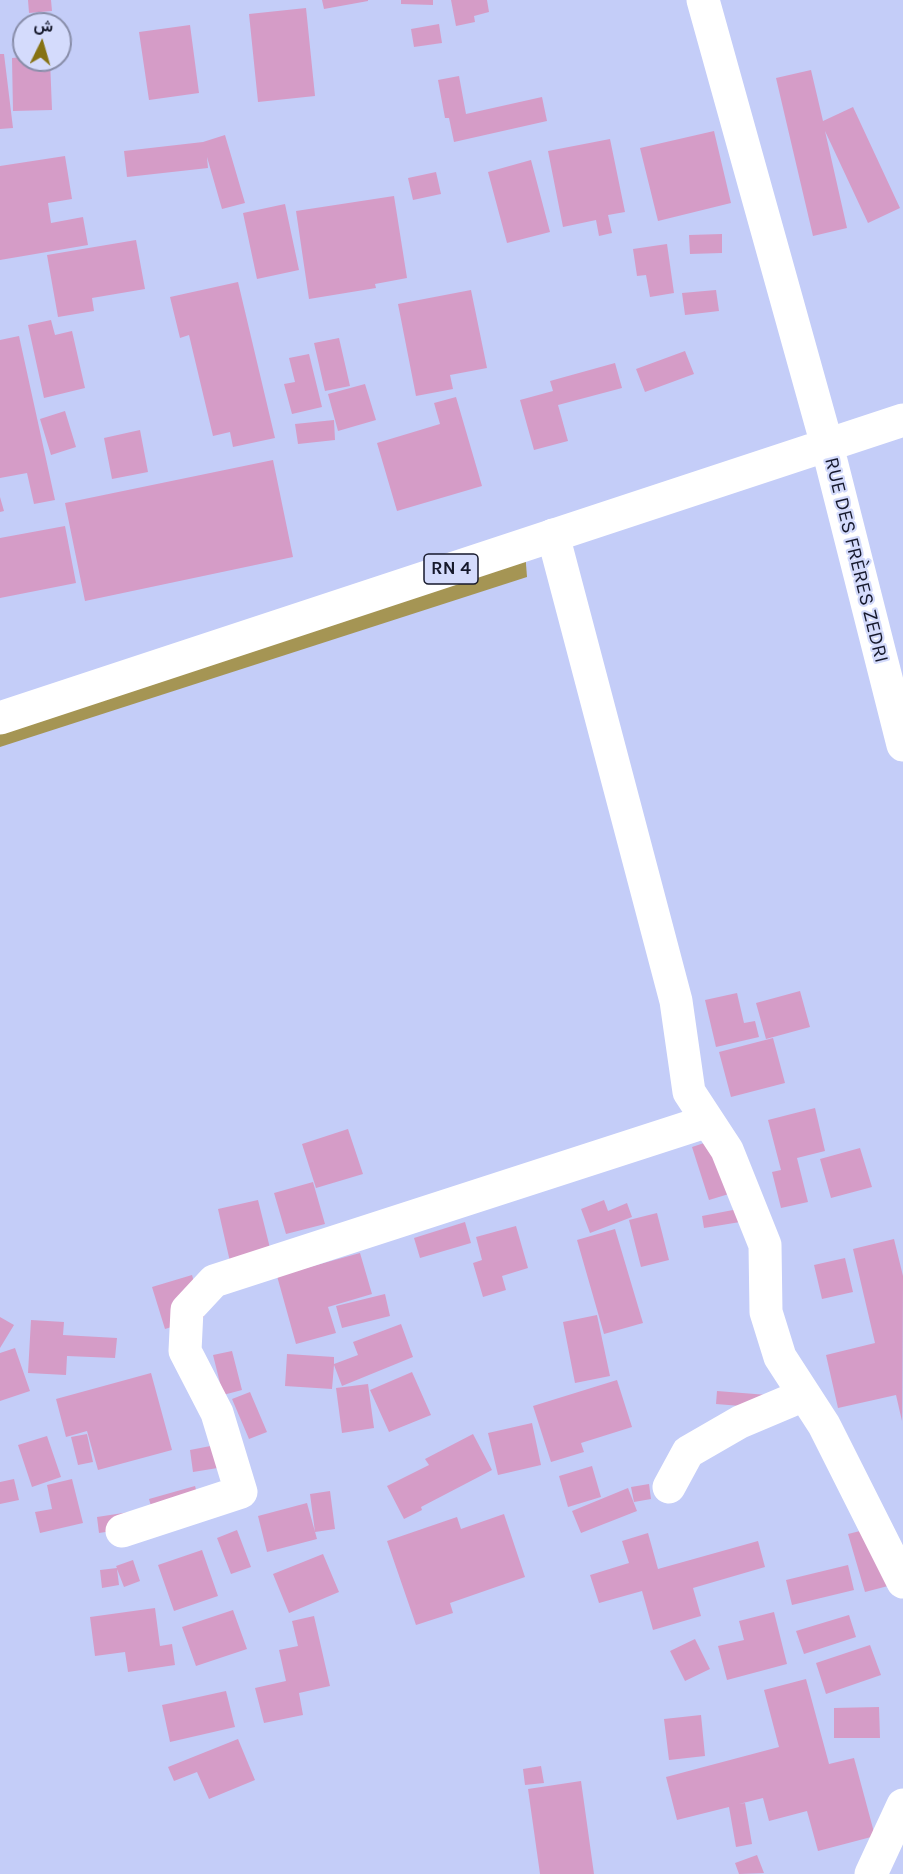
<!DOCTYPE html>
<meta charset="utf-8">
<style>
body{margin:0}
#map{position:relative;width:903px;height:1874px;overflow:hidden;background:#c4cdf8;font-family:Karla,Vazirmatn,sans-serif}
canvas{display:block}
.north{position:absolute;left:12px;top:12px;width:60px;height:60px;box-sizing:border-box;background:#d4dbfc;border:2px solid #888da9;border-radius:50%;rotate:5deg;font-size:16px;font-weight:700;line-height:24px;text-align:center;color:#16192c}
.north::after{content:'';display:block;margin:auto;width:21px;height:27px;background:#867213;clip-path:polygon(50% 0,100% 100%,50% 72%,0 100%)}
</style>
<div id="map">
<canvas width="903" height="1874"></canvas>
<div class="north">ش</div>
</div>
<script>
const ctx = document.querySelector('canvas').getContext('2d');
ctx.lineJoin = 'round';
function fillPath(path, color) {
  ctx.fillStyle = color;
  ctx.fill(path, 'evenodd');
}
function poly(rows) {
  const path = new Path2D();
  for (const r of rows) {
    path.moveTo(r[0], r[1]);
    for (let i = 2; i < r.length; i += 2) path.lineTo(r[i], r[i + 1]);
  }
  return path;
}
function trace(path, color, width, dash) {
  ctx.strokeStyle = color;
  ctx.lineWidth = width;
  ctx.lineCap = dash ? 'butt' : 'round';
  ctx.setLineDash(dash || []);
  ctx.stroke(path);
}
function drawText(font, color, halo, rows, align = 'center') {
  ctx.font = font + ' Karla,sans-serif';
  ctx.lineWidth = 4.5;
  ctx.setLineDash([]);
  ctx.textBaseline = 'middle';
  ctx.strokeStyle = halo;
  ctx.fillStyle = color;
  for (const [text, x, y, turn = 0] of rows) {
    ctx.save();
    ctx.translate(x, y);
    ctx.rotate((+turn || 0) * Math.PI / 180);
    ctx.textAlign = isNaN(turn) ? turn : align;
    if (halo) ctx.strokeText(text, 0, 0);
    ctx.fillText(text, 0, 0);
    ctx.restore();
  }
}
fillPath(poly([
 [525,551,527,577,0,747,0,728]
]), '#a59554');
fillPath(poly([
 [28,0,51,0,52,11,29,13],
 [322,0,368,0,368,1,324,9],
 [401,0,433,0,433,5,401,4],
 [451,0,487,0,489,12,474,16,475,22,456,26],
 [306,8,315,96,258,102,249,14],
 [439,24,442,43,414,47,411,29],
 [190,25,199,93,149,100,139,32],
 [0,54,4,54,13,128,0,129],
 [24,57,24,60,50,60,52,110,13,111,12,58],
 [811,70,823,121,853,107,900,208,868,223,825,131,847,228,813,236,776,78],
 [459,76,466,114,542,97,547,121,454,142,449,118,445,118,438,80],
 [714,131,731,203,658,221,640,148],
 [225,135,245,203,222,209,207,157,208,168,127,177,124,151,203,142],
 [610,139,625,212,608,215,612,233,599,236,596,220,563,227,548,151],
 [65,156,72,199,48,203,51,223,83,217,88,245,0,260,0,166],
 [531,160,550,232,507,243,488,172],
 [436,172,441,194,413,200,408,178],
 [394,196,407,278,375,284,376,288,309,299,296,211],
 [285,204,299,270,257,279,243,213],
 [722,234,722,253,690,254,689,235],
 [136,240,145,289,92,298,94,311,58,317,47,255],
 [667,244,674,293,650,297,646,275,637,276,633,249],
 [238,282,275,438,233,447,230,432,213,436,189,335,180,338,170,297],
 [471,290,487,368,450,375,453,389,416,396,398,304],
 [716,290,719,311,685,315,682,293],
 [51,320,55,335,72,331,85,388,44,398,28,325],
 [19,336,55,500,34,504,27,473,0,478,0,340],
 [339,338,350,386,325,391,314,343],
 [685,351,694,374,645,392,636,369],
 [309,354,322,407,292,414,284,384,295,382,289,358],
 [615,363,622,388,558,405,568,441,534,450,520,400,553,391,550,381],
 [365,384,376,420,338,431,328,394],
 [456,397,482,486,397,511,377,443,440,424,434,403],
 [65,411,76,447,51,455,40,419],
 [334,420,335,440,298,444,295,424],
 [140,430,148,472,112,479,104,438],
 [273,460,293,557,85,601,65,503],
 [0,497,4,511,0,512],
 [65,526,76,583,0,598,0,538],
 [800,991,810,1027,766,1039,756,1003],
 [737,993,744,1023,755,1021,759,1037,716,1047,705,1000],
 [773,1038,785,1083,731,1097,719,1052],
 [815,1108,825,1151,797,1158,808,1202,781,1208,772,1172,781,1170,768,1120],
 [348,1129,363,1174,316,1188,302,1144],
 [725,1136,742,1190,709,1200,692,1147],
 [860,1148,872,1187,831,1198,820,1159],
 [313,1182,325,1224,286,1234,274,1193],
 [731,1196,758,1219,704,1228,702,1216,733,1210],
 [258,1200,272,1256,231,1266,218,1209],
 [604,1200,608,1211,627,1203,632,1217,590,1233,581,1209],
 [657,1213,669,1260,641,1267,629,1220],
 [465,1222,471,1243,420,1258,414,1238],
 [516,1226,528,1268,502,1276,506,1290,483,1297,473,1263,482,1260,476,1237],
 [615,1229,643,1323,604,1334,577,1240],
 [894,1239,903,1276,902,1421,896,1395,838,1408,826,1355,875,1343,853,1249],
 [360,1253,372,1294,328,1307,336,1333,296,1344,277,1276],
 [845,1258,853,1292,822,1299,814,1265],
 [192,1275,204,1317,165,1329,152,1287],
 [385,1294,390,1316,342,1328,336,1306],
 [597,1315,610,1376,575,1383,563,1322],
 [0,1317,14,1325,0,1348],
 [31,1320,64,1322,63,1335,117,1338,115,1358,67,1356,66,1375,28,1373],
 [401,1324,413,1357,342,1386,334,1365,332,1389,285,1386,287,1354,334,1357,334,1364,358,1355,353,1342],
 [15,1348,30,1391,0,1401,0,1353],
 [232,1351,242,1390,223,1395,213,1355],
 [412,1372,431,1415,389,1432,370,1390],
 [151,1373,172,1450,98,1470,87,1431,66,1437,56,1399],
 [617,1380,632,1427,581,1443,584,1452,551,1462,533,1406],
 [368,1384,374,1428,342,1433,336,1388],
 [717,1391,780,1396,741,1406,716,1404],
 [250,1392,267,1432,249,1439,232,1399],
 [532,1423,541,1465,498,1475,488,1433],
 [87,1434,93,1462,78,1465,71,1437],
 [473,1434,492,1470,421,1507,422,1510,404,1519,387,1486,429,1465,425,1459],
 [47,1436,61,1477,32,1487,18,1445],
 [226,1443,230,1466,193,1472,190,1450],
 [592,1466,601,1497,568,1507,559,1476],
 [14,1479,19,1500,0,1504,0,1482],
 [72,1479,83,1523,40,1533,35,1512,52,1509,47,1485],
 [649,1484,651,1499,634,1502,631,1487],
 [195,1486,203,1515,157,1527,149,1499],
 [628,1488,637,1511,581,1533,572,1511],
 [330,1491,335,1529,315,1532,310,1494],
 [307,1503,317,1539,267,1552,258,1516],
 [136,1511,138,1527,99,1533,97,1517],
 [504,1514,525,1577,450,1603,453,1613,416,1625,387,1541,457,1517,461,1529],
 [872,1528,888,1586,865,1592,848,1534],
 [237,1530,251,1567,231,1574,217,1538],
 [648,1533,658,1569,758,1541,765,1567,693,1588,701,1616,653,1630,642,1591,599,1603,590,1575,629,1563,622,1541],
 [202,1550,218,1596,174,1611,158,1565],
 [323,1554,339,1592,289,1613,273,1574],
 [133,1560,140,1581,124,1587,117,1569,119,1585,102,1588,100,1570,117,1568,116,1566],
 [848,1565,854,1590,792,1605,786,1580],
 [155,1608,160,1646,172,1644,175,1665,128,1672,125,1652,95,1656,90,1617],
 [233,1610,247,1649,196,1666,182,1627],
 [774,1612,787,1664,727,1680,718,1646,744,1640,739,1621],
 [849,1615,856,1637,804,1654,796,1631],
 [314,1616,330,1686,299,1693,303,1715,264,1723,255,1688,286,1681,279,1650,298,1646,292,1621],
 [695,1639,710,1669,685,1681,670,1651],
 [870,1645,881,1675,826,1694,816,1663],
 [806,1679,829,1764,854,1758,875,1836,818,1851,807,1811,769,1821,763,1798,739,1804,745,1803,752,1844,736,1847,729,1807,677,1820,666,1777,779,1747,764,1690],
 [226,1691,235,1727,170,1742,162,1705],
 [879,1707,880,1738,834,1738,834,1708],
 [701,1715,705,1756,669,1760,664,1719],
 [238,1739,255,1780,209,1799,197,1772,174,1781,168,1767],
 [541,1766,544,1783,525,1785,523,1769],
 [581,1781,594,1874,540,1874,528,1789],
 [757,1855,764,1873,739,1874,735,1863]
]), '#d59cc7');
trace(poly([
 [553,535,676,1001,689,1092,727,1150,765,1245,766,1312,780,1357,824,1425,903,1582],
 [669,1487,688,1452,740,1422,804,1395],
 [122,1531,241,1492,217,1413,185,1351,187,1310,214,1281,708,1121],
 [871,1874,903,1805]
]), '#fff', 33);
trace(poly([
 [703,0,827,445,903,745],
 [0,718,903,420]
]), '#fff', 33);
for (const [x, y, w] of [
 [451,569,54]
]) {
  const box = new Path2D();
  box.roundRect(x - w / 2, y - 15, w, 30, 4.5);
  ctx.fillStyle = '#d4dbfc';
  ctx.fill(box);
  trace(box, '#16192c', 1.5);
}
drawText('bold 18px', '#16192c', null, [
 ["RN 4",451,569]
]);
drawText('20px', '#16192c', '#d4dbfc', [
 ["RUE DES FRÈRES ZEDRI",856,560,76]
]);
</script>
